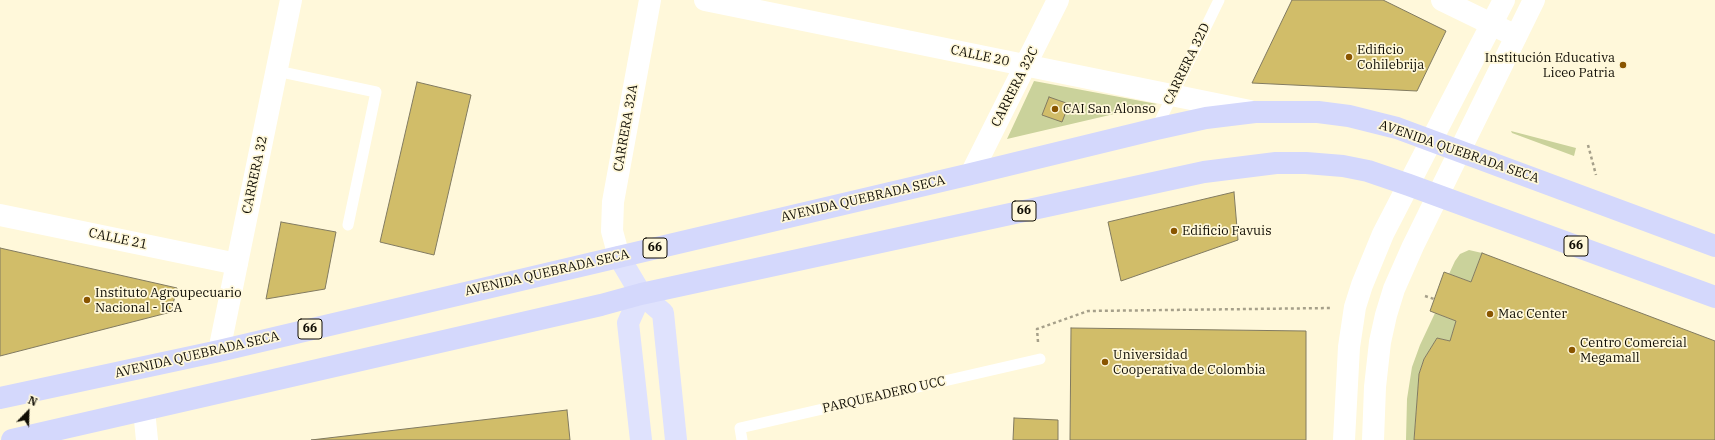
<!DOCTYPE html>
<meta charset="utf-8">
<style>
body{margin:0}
#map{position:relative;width:1715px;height:440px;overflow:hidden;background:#fff8da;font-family:"IBM Plex Serif",serif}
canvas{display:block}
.north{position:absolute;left:8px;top:392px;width:40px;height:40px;-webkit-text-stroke:3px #fff8da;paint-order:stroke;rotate:23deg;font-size:11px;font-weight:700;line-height:16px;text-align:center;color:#100d04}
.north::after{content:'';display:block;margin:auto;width:14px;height:18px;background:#100d04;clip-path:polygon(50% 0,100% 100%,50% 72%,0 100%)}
</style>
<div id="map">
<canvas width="1715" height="440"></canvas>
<div class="north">N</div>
</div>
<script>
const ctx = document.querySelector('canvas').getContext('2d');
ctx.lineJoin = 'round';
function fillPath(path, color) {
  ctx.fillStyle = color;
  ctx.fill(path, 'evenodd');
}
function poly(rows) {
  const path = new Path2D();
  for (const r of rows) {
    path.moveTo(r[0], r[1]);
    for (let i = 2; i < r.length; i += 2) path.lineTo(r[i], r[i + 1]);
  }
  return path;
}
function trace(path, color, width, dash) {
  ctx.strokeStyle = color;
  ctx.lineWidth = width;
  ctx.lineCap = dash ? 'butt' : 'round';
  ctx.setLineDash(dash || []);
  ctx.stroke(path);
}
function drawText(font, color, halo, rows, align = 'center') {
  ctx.font = font + ' "IBM Plex Serif",serif';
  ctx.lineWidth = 3.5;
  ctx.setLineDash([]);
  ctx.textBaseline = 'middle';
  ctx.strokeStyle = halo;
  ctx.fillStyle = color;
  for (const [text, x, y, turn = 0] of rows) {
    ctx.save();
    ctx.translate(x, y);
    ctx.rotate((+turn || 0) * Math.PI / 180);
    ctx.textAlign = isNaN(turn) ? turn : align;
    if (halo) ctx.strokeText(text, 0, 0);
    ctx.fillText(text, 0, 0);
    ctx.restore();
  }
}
fillPath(poly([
 [1034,81,1157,104,1007,139],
 [1511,131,1576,148,1574,156,1512,133],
 [1469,250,1482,253,1471,282,1449,274,1455,261,1460,254],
 [1435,313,1456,321,1450,341,1437,338,1424,359,1419,374,1414,440,1406,440,1407,399,1412,367,1420,345]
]), '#cad29b');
const building = poly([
 [1292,0,1383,0,1446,31,1417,91,1252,83,1292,0],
 [417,82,471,95,434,255,380,242,417,82],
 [1049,97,1069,104,1062,122,1042,115,1049,97],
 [1234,192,1238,240,1121,281,1108,222,1234,192],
 [281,222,336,232,325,289,266,299,281,222],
 [0,248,177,288,171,312,0,356,0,248],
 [1482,253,1715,341,1715,440,1414,440,1419,374,1424,359,1437,338,1450,341,1456,321,1430,311,1444,272,1471,282,1482,253],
 [1071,328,1306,331,1306,440,1070,440,1071,328],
 [567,410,570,440,311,440,567,410],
 [1014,418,1058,420,1058,440,1013,440,1014,418]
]);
fillPath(building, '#d1bd69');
trace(building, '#827b61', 1);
trace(poly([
 [1588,145,1596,175],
 [1425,296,1434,299],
 [1038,342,1037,329,1088,311,1331,308]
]), '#a6a08a', 2.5, [3, 3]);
trace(poly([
 [277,71,376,92,348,225],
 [1156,129,1219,0],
 [742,440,740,428,1040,359]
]), '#fff', 11);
trace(poly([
 [705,0,1250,111],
 [1442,0,1516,36],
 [971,174,1058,0],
 [0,215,237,264],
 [219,351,291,0],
 [144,410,147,440]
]), '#fff', 22);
trace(poly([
 [619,257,612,231,613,202,650,0]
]), '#fff', 22);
trace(poly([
 [1344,440,1349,347,1355,307,1362,285,1383,234,1504,0],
 [1373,440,1375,387,1380,342,1386,315,1394,289,1413,246,1534,0]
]), '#fff', 22);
trace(poly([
 [619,257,641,294,663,313,676,440],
 [641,440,628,323,641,294]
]), '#dfe2fd', 22);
trace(poly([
 [0,398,219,351,971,174,1156,129,1206,118,1255,112,1318,112,1349,116,1397,128,1715,246],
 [12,440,601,305,641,294,1204,172,1276,163,1306,163,1343,166,1368,171,1409,185,1715,297]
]), '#d4d8fc', 22);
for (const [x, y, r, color] of [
 [1349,57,4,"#895500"],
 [1623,65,4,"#895500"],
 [1055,109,4,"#895500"],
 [1174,231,4,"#895500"],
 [87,300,4,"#895500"],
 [1490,314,4,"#895500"],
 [1572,350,4,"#895500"],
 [1105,362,4,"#895500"]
]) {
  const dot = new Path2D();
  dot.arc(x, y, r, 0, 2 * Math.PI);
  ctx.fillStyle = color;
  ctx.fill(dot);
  trace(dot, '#fff8da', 1.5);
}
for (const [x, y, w] of [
 [1024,211,24],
 [1576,246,24],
 [655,248,24],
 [310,329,24]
]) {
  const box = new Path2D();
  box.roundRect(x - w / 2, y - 10, w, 20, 3);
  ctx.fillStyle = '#fff8da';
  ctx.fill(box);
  trace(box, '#100d04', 1);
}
drawText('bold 12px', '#100d04', null, [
 ["66",1024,211],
 ["66",1576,246],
 ["66",655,248],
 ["66",310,329]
]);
drawText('13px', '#100d04', '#fff8da', [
 ["Edificio",1357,50],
 ["Cohilebrija",1357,65],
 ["Institución Educativa",1615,58,"right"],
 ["Liceo Patria",1615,73,"right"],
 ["CAI San Alonso",1063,109],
 ["Edificio Favuis",1182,231],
 ["Instituto Agroupecuario",95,293],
 ["Nacional - ICA",95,308],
 ["Mac Center",1498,314],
 ["Centro Comercial",1580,343],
 ["Megamall",1580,358],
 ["Universidad",1113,355],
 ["Cooperativa de Colombia",1113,370]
], 'left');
drawText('13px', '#100d04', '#fff8da', [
 ["CALLE 20",980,56,12],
 ["CARRERA 32D",1187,64,-64],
 ["CARRERA 32C",1015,87,-63],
 ["CARRERA 32A",626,128,-80],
 ["AVENIDA QUEBRADA SECA",1459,152,19],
 ["CARRERA 32",255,175,-78],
 ["AVENIDA QUEBRADA SECA",863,199,-13],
 ["CALLE 21",118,239,12],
 ["AVENIDA QUEBRADA SECA",547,273,-13],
 ["AVENIDA QUEBRADA SECA",197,355,-13],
 ["PARQUEADERO UCC",884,395,-13]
]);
</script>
